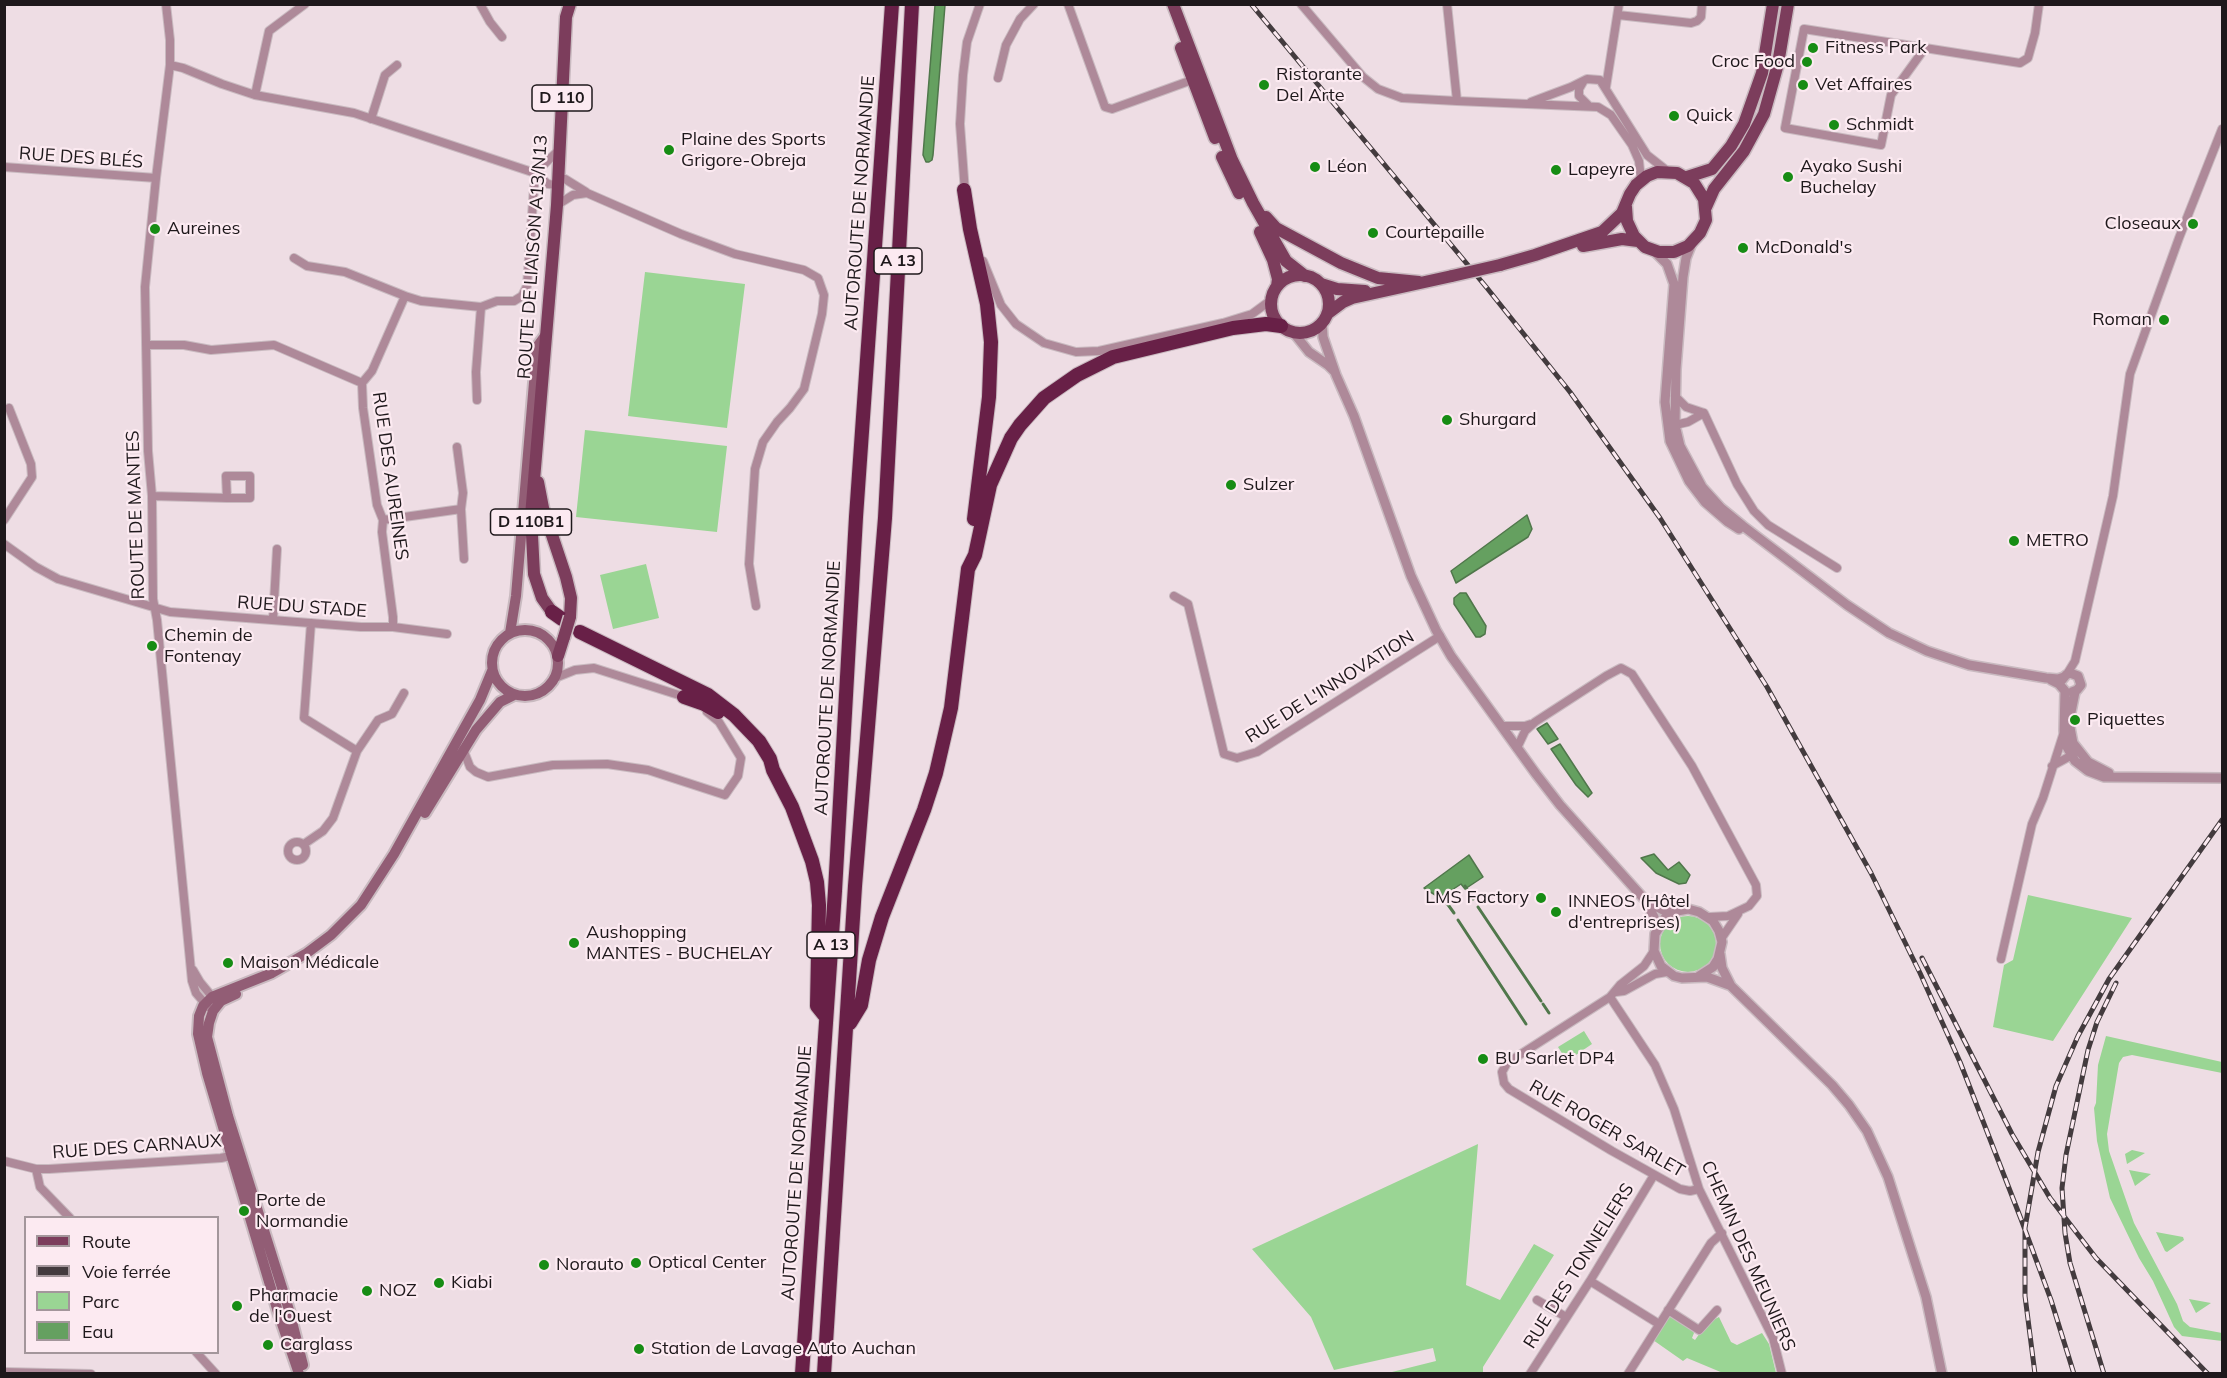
<!DOCTYPE html>
<meta charset="utf-8">
<style>
body{margin:0}
#map{position:relative;width:2227px;height:1378px;overflow:hidden;background:#eedde4;font-family:Mulish,sans-serif}
canvas{display:block}
.frame{position:absolute;inset:0;border:6px solid #1e181b;pointer-events:none}
.legend{position:absolute;left:24px;top:1216px;width:195px;height:138px;box-sizing:border-box;background:#fceaf1;border:2px solid #a3969b;margin:0;padding:8px 10px;list-style:none;font-size:18px;color:#1e181b}
.legend li{display:flex;align-items:center;gap:12px;height:30px}
.legend b{width:30px;border:2px solid #a3969b}
</style>
<div id="map">
<canvas width="2227" height="1378"></canvas>
<div class="frame"></div>
<ul class="legend">
<li><b style="height:8px;background:#7c3d5c"></b>Route</li>
<li><b style="height:8px;background:#433b3e"></b>Voie ferrée</li>
<li><b style="height:16px;background:#9ad594"></b>Parc</li>
<li><b style="height:16px;background:#65a060"></b>Eau</li>
</ul>
</div>
<script>
const ctx = document.querySelector('canvas').getContext('2d');
ctx.lineJoin = 'round';
function fillPath(path, color) {
  ctx.fillStyle = color;
  ctx.fill(path, 'evenodd');
}
function poly(rows) {
  const path = new Path2D();
  for (const r of rows) {
    if (r.length === 3) {
      path.moveTo(r[0] + r[2], r[1]);
      path.arc(r[0], r[1], r[2], 0, 2 * Math.PI);
      continue;
    }
    path.moveTo(r[0], r[1]);
    for (let i = 2; i < r.length; i += 2) path.lineTo(r[i], r[i + 1]);
  }
  return path;
}
function trace(path, color, width, dash) {
  ctx.strokeStyle = color;
  ctx.lineWidth = width;
  ctx.lineCap = dash ? 'butt' : 'round';
  ctx.setLineDash(dash || []);
  ctx.stroke(path);
}
function drawText(font, color, halo, rows, align = 'center') {
  ctx.font = font + ' Mulish,sans-serif';
  ctx.lineWidth = 4.5;
  ctx.setLineDash([]);
  ctx.textBaseline = 'middle';
  ctx.strokeStyle = halo;
  ctx.fillStyle = color;
  for (const [text, x, y, turn = 0] of rows) {
    ctx.save();
    ctx.translate(x, y);
    ctx.rotate((+turn || 0) * Math.PI / 180);
    ctx.textAlign = isNaN(turn) ? turn : align;
    if (halo) ctx.strokeText(text, 0, 0);
    ctx.fillText(text, 0, 0);
    ctx.restore();
  }
}
fillPath(poly([
 [645,272,745,284,727,428,628,416],
 [585,430,727,446,717,532,576,517],
 [646,564,659,618,613,629,600,575],
 [2028,895,2132,918,2053,1041,1993,1027,2004,965,2013,960],
 [1688,944,28],
 [1584,1031,1592,1044,1567,1061,1558,1047],
 [2106,1036,2222,1062,2222,1073,2132,1055,2123,1057,2119,1063,2107,1134,2109,1151,2134,1223,2177,1304,2183,1321,2190,1327,2222,1333,2222,1341,2182,1336,2174,1327,2153,1281,2139,1258,2110,1198,2097,1141,2094,1108,2096,1103,2098,1065],
 [1478,1144,1466,1285,1500,1300,1534,1244,1554,1255,1483,1367,1483,1373,1388,1373,1436,1361,1433,1348,1334,1370,1311,1317,1252,1249],
 [2132,1150,2145,1153,2127,1164,2125,1154],
 [2129,1170,2151,1174,2135,1186],
 [2156,1232,2183,1237,2184,1240,2167,1252,2165,1251],
 [2189,1299,2211,1303,2196,1313],
 [1667,1314,1692,1329,1694,1333,1692,1338,1695,1340,1707,1323,1719,1317,1731,1342,1737,1345,1762,1333,1769,1344,1776,1373,1723,1373,1687,1358,1683,1361,1653,1340]
]), '#9ad594');
const water = poly([
 [935,5,945,5,933,155,932,160,929,162,926,162,923,155,935,5],
 [1527,515,1532,529,1528,537,1456,583,1451,571,1527,515],
 [1460,593,1466,593,1486,626,1485,634,1480,637,1476,637,1454,604,1454,598,1460,593],
 [1547,723,1558,739,1548,744,1537,729,1547,723],
 [1560,744,1592,793,1588,797,1576,785,1551,749,1560,744],
 [1654,854,1668,870,1679,862,1690,875,1686,883,1679,884,1656,873,1641,858,1654,854],
 [1469,855,1483,877,1465,889,1461,884,1440,898,1424,888,1469,855]
]);
fillPath(water, '#65a060');
trace(water, '#50774b', 1.5);
trace(poly([
 [1465,886,1473,899],
 [1441,895,1454,913],
 [1478,907,1541,1001],
 [1458,920,1526,1024],
 [1543,1004,1549,1013]
]), '#50774b', 3);
const minor = poly([
 [166,4,170,40,170,65,156,178,145,287,148,451,152,496,153,599,157,620,192,981,196,993,208,1007],
 [480,4,490,22,502,37],
 [1068,4,1105,107,1112,109,1192,80],
 [1301,4,1363,77,1378,89,1402,98,1457,101],
 [1447,4,1457,101,1598,107,1611,115,1632,145,1639,161,1641,180],
 [1618,15,1691,23,1697,21,1701,17,1702,4],
 [1925,48,1891,95,1881,145,1785,128,1804,29,1925,48,2020,63,2028,58,2035,33,2039,4],
 [170,65,183,68,222,84,255,95,354,113,535,173,548,184,558,185],
 [998,78,1006,45,1020,19,1034,4],
 [1583,82,1579,89,1579,96,1588,105],
 [1606,87,1619,4],
 [255,95,269,31,305,4],
 [1531,102,1571,87,1587,79,1600,80,1647,155,1666,170],
 [371,119,385,75,397,65],
 [4,167,156,178],
 [535,173,560,149],
 [558,178,565,179,586,192],
 [965,192,960,124,963,75,967,42,980,4],
 [557,205,573,195,587,193,681,234,735,254,804,270,818,278,824,295,822,314,804,389,790,408,777,422,763,442,755,469,749,564,756,606],
 [294,258,307,266,345,272,405,296],
 [983,261,1001,305,1016,324,1044,343,1076,352,1099,351,1223,323,1252,314,1271,300],
 [146,345,184,345,211,350,274,345,362,383],
 [1675,396,1686,407,1704,413,1737,484,1754,511,1768,525,1837,568],
 [477,400,476,372,481,307],
 [1671,421,1675,425,1688,422,1704,413],
 [457,447,463,493,461,509,464,559],
 [226,476,250,476,250,498,227,498,226,476],
 [152,496,227,498],
 [4,520,32,477,31,464,9,408],
 [383,520,461,509],
 [4,544,36,567,58,579,170,612,361,627,393,627,447,634],
 [1174,596,1188,604,1224,754,1237,758,1257,752,1440,636],
 [273,620,277,549],
 [393,627,393,617,382,532,383,520,377,505,363,408,362,383,372,371,405,296,421,301,481,307,497,301,514,301,522,296,527,286,535,173],
 [2067,674,2075,661,2113,496,2130,374,2179,238,2222,129],
 [555,678,575,670,594,668,685,697],
 [1502,726,1525,726,1531,724],
 [1517,748,1525,731,1535,722,1606,676,1621,668,1632,674,1692,766,1756,885,1757,896,1749,906,1728,916,1709,917],
 [463,749,470,767,476,772,488,777,553,765,607,764,648,770,725,795,738,776,741,758,719,722,707,712],
 [357,751,378,720,392,714,404,693],
 [2052,766,2074,754],
 [297,851,9],
 [304,844,323,831,333,818,357,751,304,718,311,623],
 [1721,939,1738,914],
 [1654,951,1644,966,1620,985,1610,997,1655,1065,1674,1109,1699,1189,1773,1338,1782,1374],
 [2001,959,2032,824,2043,798,2064,732],
 [193,970,200,982,214,999],
 [1616,992,1624,991,1655,974,1667,972],
 [1610,997,1507,1063,1502,1072,1504,1083,1509,1089,1612,1151,1680,1189,1690,1191,1699,1189],
 [4,1161,36,1169,49,1169,221,1158,235,1155],
 [36,1169,40,1187,70,1218],
 [1590,1281,1659,1324],
 [1537,1300,1566,1317],
 [1668,1310,1699,1330,1717,1310],
 [196,1352,216,1374],
 [4,1372,91,1374],
 [1530,1374,1590,1281,1654,1175],
 [1628,1374,1711,1243,1722,1233]
]);
const tertiary = poly([
 [1692,243,1686,258,1683,277,1676,369,1675,425,1680,446,1702,487,1721,508,1743,526,1847,605,1889,633,1927,651,1969,665,2046,678,2058,679,2064,677],
 [1653,250,1667,264,1674,284,1665,402,1670,441,1689,481,1705,502,1728,522,1739,529],
 [1322,322,1323,337,1336,375,1354,416,1411,576,1436,630,1451,656,1536,774,1560,805,1645,900,1654,917,1657,929],
 [1293,332,1309,352,1328,365,1334,371],
 [2051,680,2059,684,2065,691,2064,731,2067,747,2075,761,2088,771,2104,777,2222,778],
 [2062,680,2066,675,2070,673,2078,676,2081,685,2077,690,2072,692],
 [2075,692,2069,722,2073,743,2088,762,2109,773],
 [1648,902,1663,910,1677,911],
 [1720,954,1722,968,1731,986,1832,1085,1849,1105,1867,1131,1888,1177,1926,1297,1942,1374],
 [1699,976,1713,967,1718,959,1722,942,1719,931,1713,921,1699,912,1688,909,1677,911,1665,918,1655,934,1654,951,1661,966,1674,976,1682,978,1707,977,1729,985]
]);
const secondary = poly([
 [525,663,33],
 [510,633,516,596,537,347,545,336],
 [425,813,476,730,500,702,514,695],
 [236,994,221,1001,213,1011,209,1023,207,1037,228,1116,289,1310,303,1365],
 [299,1374,278,1312,207,1073,198,1034,199,1016,203,1006,212,997,272,973,307,953,331,935,361,905,394,854,480,700,492,671]
]);
const primary = poly([
 [1173,4,1232,160,1253,203,1286,261,1305,276],
 [1181,48,1215,138],
 [1222,157,1239,193],
 [1687,177,1712,169,1731,146,1744,124,1762,73,1773,4],
 [1706,207,1714,189,1744,151,1764,114,1778,64,1788,4],
 [1266,217,1276,228,1341,263,1378,278,1419,282],
 [1260,232,1273,260,1278,279,1277,286],
 [1583,246,1622,239,1638,241],
 [1500,265,1535,255,1602,232,1622,213,1630,194,1636,185,1647,176,1657,172,1677,173,1694,183,1704,199,1706,220,1700,233,1688,246,1674,252,1659,252,1645,247,1634,236,1627,221,1626,207],
 [1300,304,29],
 [1321,284,1337,289,1365,291],
 [1327,314,1343,302,1352,298,1452,276],
 [538,482,543,508,566,577,571,598,570,617],
 [552,612,542,598,534,574,531,516,557,205,566,17,570,4],
 [558,656,564,637]
]);
const motorway = poly([
 [964,190,970,229,987,304,991,342,989,397,974,519],
 [552,612,562,619],
 [580,632,708,695,734,715,759,741,770,759,773,770,792,807,812,861,817,882,819,905,817,1006,825,1016],
 [684,697,704,704,718,712],
 [850,1023,861,1005,869,960,882,917,924,810,936,773,951,708,968,569,975,555,990,485,1011,438,1020,425,1044,398,1077,375,1113,357,1233,328,1266,324,1281,326],
 [802,1374,835,891,856,517,892,4],
 [824,1374,855,886,885,518,912,4]
]);
trace(minor, '#c9bac0', 10);
trace(tertiary, '#c9bac0', 12);
trace(secondary, '#c9bac0', 14);
trace(primary, '#c9bac0', 15);
trace(motorway, '#c9bac0', 16);
trace(minor, '#ae8999', 8);
trace(tertiary, '#ae8999', 9);
trace(secondary, '#925d75', 10);
trace(primary, '#7c3d5c', 12);
trace(motorway, '#682047', 14);
const rail = poly([
 [1251,4,1487,288,1570,392,1660,518,1767,687,1871,873,1920,973,1960,1062,2021,1219,2051,1300,2074,1374],
 [1922,958,2012,1134,2050,1198,2096,1258,2208,1374],
 [2035,1374,2025,1296,2025,1228,2038,1152,2056,1086,2078,1036,2109,979,2222,820],
 [2104,1374,2070,1263,2065,1233,2062,1188,2066,1155,2088,1050,2097,1022,2116,983]
]);
trace(rail, '#433b3e', 5);
trace(rail, '#fceaf1', 3, [9]);
const primaryBridge = poly([
 [1452,276,1500,265],
 [564,637,570,617]
]);
trace(primaryBridge, '#c9bac0', 15, []);
trace(primaryBridge, '#7c3d5c', 12);
for (const [x, y, r, color] of [
 [1813,48,6,"#178c14"],
 [1807,62,6,"#178c14"],
 [1264,85,6,"#178c14"],
 [1803,85,6,"#178c14"],
 [1674,116,6,"#178c14"],
 [1834,125,6,"#178c14"],
 [669,150,6,"#178c14"],
 [1315,167,6,"#178c14"],
 [1556,170,6,"#178c14"],
 [1788,177,6,"#178c14"],
 [2193,224,6,"#178c14"],
 [155,229,6,"#178c14"],
 [1373,233,6,"#178c14"],
 [1743,248,6,"#178c14"],
 [2164,320,6,"#178c14"],
 [1447,420,6,"#178c14"],
 [1231,485,6,"#178c14"],
 [2014,541,6,"#178c14"],
 [152,646,6,"#178c14"],
 [2075,720,6,"#178c14"],
 [1541,898,6,"#178c14"],
 [1556,912,6,"#178c14"],
 [574,943,6,"#178c14"],
 [228,963,6,"#178c14"],
 [1483,1059,6,"#178c14"],
 [244,1211,6,"#178c14"],
 [636,1263,6,"#178c14"],
 [544,1265,6,"#178c14"],
 [439,1283,6,"#178c14"],
 [367,1291,6,"#178c14"],
 [237,1306,6,"#178c14"],
 [268,1345,6,"#178c14"],
 [639,1349,6,"#178c14"]
]) {
  const dot = new Path2D();
  dot.arc(x, y, r, 0, 2 * Math.PI);
  ctx.fillStyle = color;
  ctx.fill(dot);
  trace(dot, '#fceaf1', 2);
}
for (const [x, y, w] of [
 [562,98,60],
 [898,261,48],
 [531,522,81],
 [831,945,48]
]) {
  const box = new Path2D();
  box.roundRect(x - w / 2, y - 13, w, 26, 4.5);
  ctx.fillStyle = '#fceaf1';
  ctx.fill(box);
  trace(box, '#1e181b', 1.5);
}
drawText('bold 16px', '#1e181b', null, [
 ["D 110",562,98],
 ["A 13",898,261],
 ["D 110B1",531,522],
 ["A 13",831,945]
]);
drawText('18px', '#1e181b', '#fceaf1', [
 ["Fitness Park",1825,48],
 ["Croc Food",1795,62,"right"],
 ["Ristorante",1276,75],
 ["Del Arte",1276,96],
 ["Vet Affaires",1815,85],
 ["Quick",1686,116],
 ["Schmidt",1846,125],
 ["Plaine des Sports",681,140],
 ["Grigore-Obreja",681,161],
 ["Léon",1327,167],
 ["Ayako Sushi",1800,167],
 ["Buchelay",1800,188],
 ["Lapeyre",1568,170],
 ["Closeaux",2181,224,"right"],
 ["Aureines",167,229],
 ["Courtepaille",1385,233],
 ["McDonald's",1755,248],
 ["Roman",2152,320,"right"],
 ["Shurgard",1459,420],
 ["Sulzer",1243,485],
 ["METRO",2026,541],
 ["Chemin de",164,636],
 ["Fontenay",164,657],
 ["Piquettes",2087,720],
 ["LMS Factory",1529,898,"right"],
 ["INNEOS (Hôtel",1568,902],
 ["d'entreprises)",1568,923],
 ["Aushopping",586,933],
 ["MANTES - BUCHELAY",586,954],
 ["Maison Médicale",240,963],
 ["BU Sarlet DP4",1495,1059],
 ["Porte de",256,1201],
 ["Normandie",256,1222],
 ["Optical Center",648,1263],
 ["Norauto",556,1265],
 ["Kiabi",451,1283],
 ["NOZ",379,1291],
 ["Pharmacie",249,1296],
 ["de l'Ouest",249,1317],
 ["Carglass",280,1345],
 ["Station de Lavage Auto Auchan",651,1349]
], 'left');
drawText('18px', '#1e181b', '#fceaf1', [
 ["RUE DES BLÉS",81,158,4],
 ["AUTOROUTE DE NORMANDIE",860,203,-86],
 ["ROUTE DE LIAISON A13/N13",533,257,-86],
 ["RUE DES AUREINES",390,476,82],
 ["ROUTE DE MANTES",136,515,-92],
 ["RUE DU STADE",302,607,4],
 ["RUE DE L'INNOVATION",1330,687,-32],
 ["AUTOROUTE DE NORMANDIE",828,688,-87],
 ["RUE ROGER SARLET",1607,1129,30],
 ["RUE DES CARNAUX",137,1147,-4],
 ["AUTOROUTE DE NORMANDIE",797,1173,-86],
 ["CHEMIN DES MEUNIERS",1748,1256,66],
 ["RUE DES TONNELIERS",1579,1266,-58]
]);
</script>
